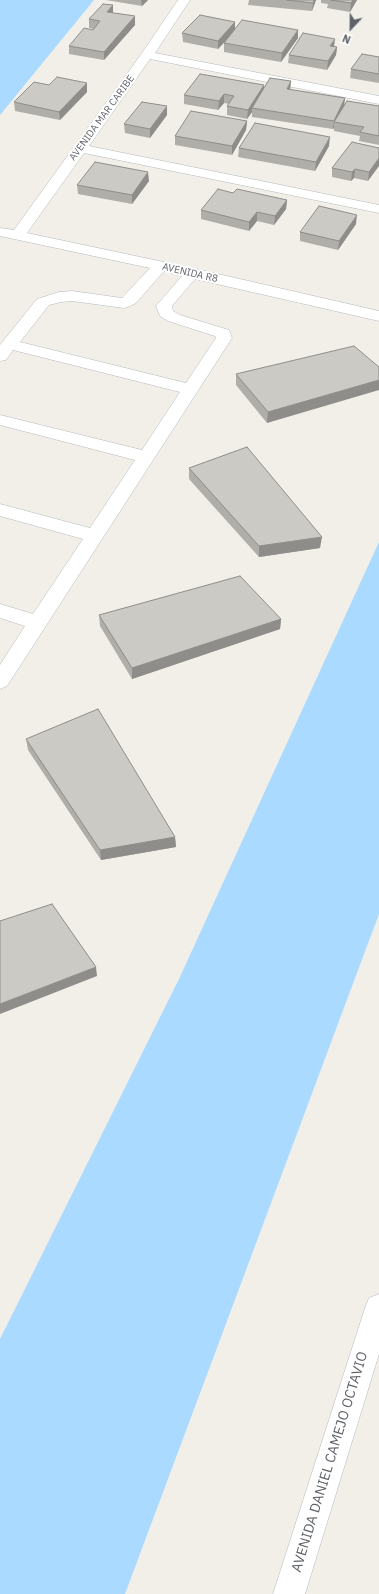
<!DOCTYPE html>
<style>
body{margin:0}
#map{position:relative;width:379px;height:1594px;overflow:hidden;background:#f1efe8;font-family:"IBM Plex Sans",sans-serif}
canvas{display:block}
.north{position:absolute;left:331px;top:8px;width:40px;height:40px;-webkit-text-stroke:3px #fff;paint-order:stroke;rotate:202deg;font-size:11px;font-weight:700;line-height:16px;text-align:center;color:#5f6368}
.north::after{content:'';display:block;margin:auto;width:14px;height:18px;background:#5f6368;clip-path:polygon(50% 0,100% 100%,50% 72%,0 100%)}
</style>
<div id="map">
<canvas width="379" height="1594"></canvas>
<div class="north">N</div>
</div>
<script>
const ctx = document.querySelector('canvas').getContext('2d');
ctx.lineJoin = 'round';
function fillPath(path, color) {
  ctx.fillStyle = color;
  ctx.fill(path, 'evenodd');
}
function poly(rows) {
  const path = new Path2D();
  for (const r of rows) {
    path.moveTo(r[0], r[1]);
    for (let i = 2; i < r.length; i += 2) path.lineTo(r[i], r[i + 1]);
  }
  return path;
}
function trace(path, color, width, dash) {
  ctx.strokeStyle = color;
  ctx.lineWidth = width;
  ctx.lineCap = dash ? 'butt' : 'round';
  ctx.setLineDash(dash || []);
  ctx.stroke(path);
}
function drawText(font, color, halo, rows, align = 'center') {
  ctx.font = font + ' "IBM Plex Sans",sans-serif';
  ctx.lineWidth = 4;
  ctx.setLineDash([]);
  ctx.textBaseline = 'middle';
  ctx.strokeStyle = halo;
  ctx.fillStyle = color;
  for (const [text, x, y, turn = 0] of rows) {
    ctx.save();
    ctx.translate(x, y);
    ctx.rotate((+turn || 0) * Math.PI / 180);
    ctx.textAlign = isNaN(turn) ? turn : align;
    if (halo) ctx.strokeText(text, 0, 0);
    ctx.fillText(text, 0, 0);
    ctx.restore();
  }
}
fillPath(poly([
 [0,0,94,0,0,115],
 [379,542,379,914,125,1594,0,1594,0,1339,179,979]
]), '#aadaff');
const minor = poly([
 [178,0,190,0,155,53,379,96,379,104,150,59,89,146,379,205,379,213,84,153,27,233,192,268,379,311,379,321,195,279,172,306,173,311,180,315,229,330,232,338,7,686,0,689,0,665,25,626,0,618,0,604,33,614,83,539,0,516,0,504,90,528,135,460,0,425,0,415,142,450,180,392,13,350,6,360,0,361,0,345,37,299,59,292,72,291,122,298,150,268,0,236,0,228,14,230,142,53,178,0],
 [164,271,182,276,156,306,160,316,168,321,215,336,216,338,186,383,20,342,49,305,61,302,72,301,124,308,130,306,136,303,164,271],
 [379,1294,379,1354,305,1594,273,1594,365,1308,369,1298,379,1294]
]);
trace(minor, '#b5b8bc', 1);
fillPath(minor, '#fff');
fillPath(poly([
 [106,0,148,0,142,6],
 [249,0,316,0,312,11,248,5],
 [321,0,357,0,350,12,327,8,328,4,321,3],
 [113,5,113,13,135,25,104,60,69,54,69,46,94,29,89,28,89,19],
 [235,22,235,29,298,30,298,38,281,62,224,52,224,43,228,38,218,49,183,42,182,33],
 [334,46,337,47,336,55,327,70,288,63,289,55],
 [379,57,379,83,350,78,351,69],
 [291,81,290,90,345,98,344,105,379,106,379,145,359,141,360,136,334,131,334,128,333,129,252,117,252,112,247,119,227,115,227,106,229,104,224,103,218,110,184,104,184,95,264,88],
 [87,83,87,92,60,120,15,111,14,102,49,85],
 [167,115,150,138,125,133,124,124],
 [247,121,246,130,232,155,175,145,175,136],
 [329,146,315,171,238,157,239,148],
 [379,148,368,181,354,178,351,181,332,177,332,168],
 [149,181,132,204,78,194,77,185],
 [233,193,287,200,286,209,274,225,257,221,249,231,201,219,201,210],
 [356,224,338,250,300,241,300,232],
 [379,367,267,423,236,385,236,374],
 [189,468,320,548,259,557,189,479],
 [99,615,281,619,280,629,132,679,100,626],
 [26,739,175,837,176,847,101,860,28,750]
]), '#afaea9');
fillPath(poly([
 [141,0,148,0,142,6],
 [314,0,316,0,312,11,313,3],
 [353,0,357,0,350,12,351,3],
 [113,5,113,14,107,12],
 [135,16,135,25,104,60,104,52],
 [235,22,235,31,218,49,218,41],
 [298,30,298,38,281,62,282,53],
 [335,39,334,47,330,46],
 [337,47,336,55,327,70,328,61],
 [291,81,290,90,287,89],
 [87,83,87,92,60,120,59,112],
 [264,85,264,94,252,108,252,112,247,119,248,110],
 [224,94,224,103,218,110,219,101],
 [345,98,344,107,334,122,334,128,333,129,334,121],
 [167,106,167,115,150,138,150,129],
 [247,121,246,130,232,155,232,146],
 [330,137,329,146,315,171,316,162],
 [379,158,379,166,368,181,369,172],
 [355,169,354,178,351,181,352,172],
 [148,172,149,181,132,204,132,195],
 [287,200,286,209,274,225,275,216],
 [257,212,257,221,249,231,249,222],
 [357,215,356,224,338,250,339,241],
 [379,380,379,390,267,423,268,412],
 [322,537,320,548,259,557,259,546],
 [281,619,280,629,132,679,132,668],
 [175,837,176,847,101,860,100,850],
 [96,967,97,976,0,1014,0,1004]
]), '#8f8d8a');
const building = poly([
 [287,0,314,0,313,3,287,0],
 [331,0,353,0,351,3,331,0],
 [103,4,113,5,107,12,135,16,104,52,69,46,84,28,93,30,100,21,89,19,103,4],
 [200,15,235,22,218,41,182,33,200,15],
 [242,20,298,30,282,53,224,43,242,20],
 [303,33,335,39,330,46,337,47,328,61,289,55,303,33],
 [362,54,379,57,379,74,351,69,362,54],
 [200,74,264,85,248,110,227,106,234,96,224,94,219,101,184,95,200,74],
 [57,77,87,83,59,112,14,102,34,82,49,85,57,77],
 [270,78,291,81,287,89,345,98,334,121,252,108,270,78],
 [347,101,379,106,379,136,360,132,364,127,334,122,347,101],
 [142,102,167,106,150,129,124,124,142,102],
 [191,111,247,121,232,146,175,136,191,111],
 [255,123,330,137,316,162,239,148,255,123],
 [352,142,379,148,379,158,369,172,355,169,352,172,332,168,352,142],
 [95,162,148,172,132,195,77,185,95,162],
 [218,189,233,193,237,189,287,200,275,216,257,212,249,222,201,210,218,189],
 [319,206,357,215,339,241,300,232,319,206],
 [354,346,379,367,379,380,268,412,236,374,354,346],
 [247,447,322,537,259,546,189,468,247,447],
 [240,576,281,619,132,668,99,615,240,576],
 [98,709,175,837,100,850,26,739,98,709],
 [52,904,96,967,0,1004,0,921,52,904]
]);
fillPath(building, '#cccac5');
trace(building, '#8f8d8a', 1);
drawText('10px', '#5f6368', '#fff', [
 ["AVENIDA MAR CARIBE",102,118,-54],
 ["AVENIDA R8",190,273,13]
]);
drawText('14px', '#5f6368', '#fff', [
 ["AVENIDA DANIEL CAMEJO OCTAVIO",330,1462,-73]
]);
</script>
